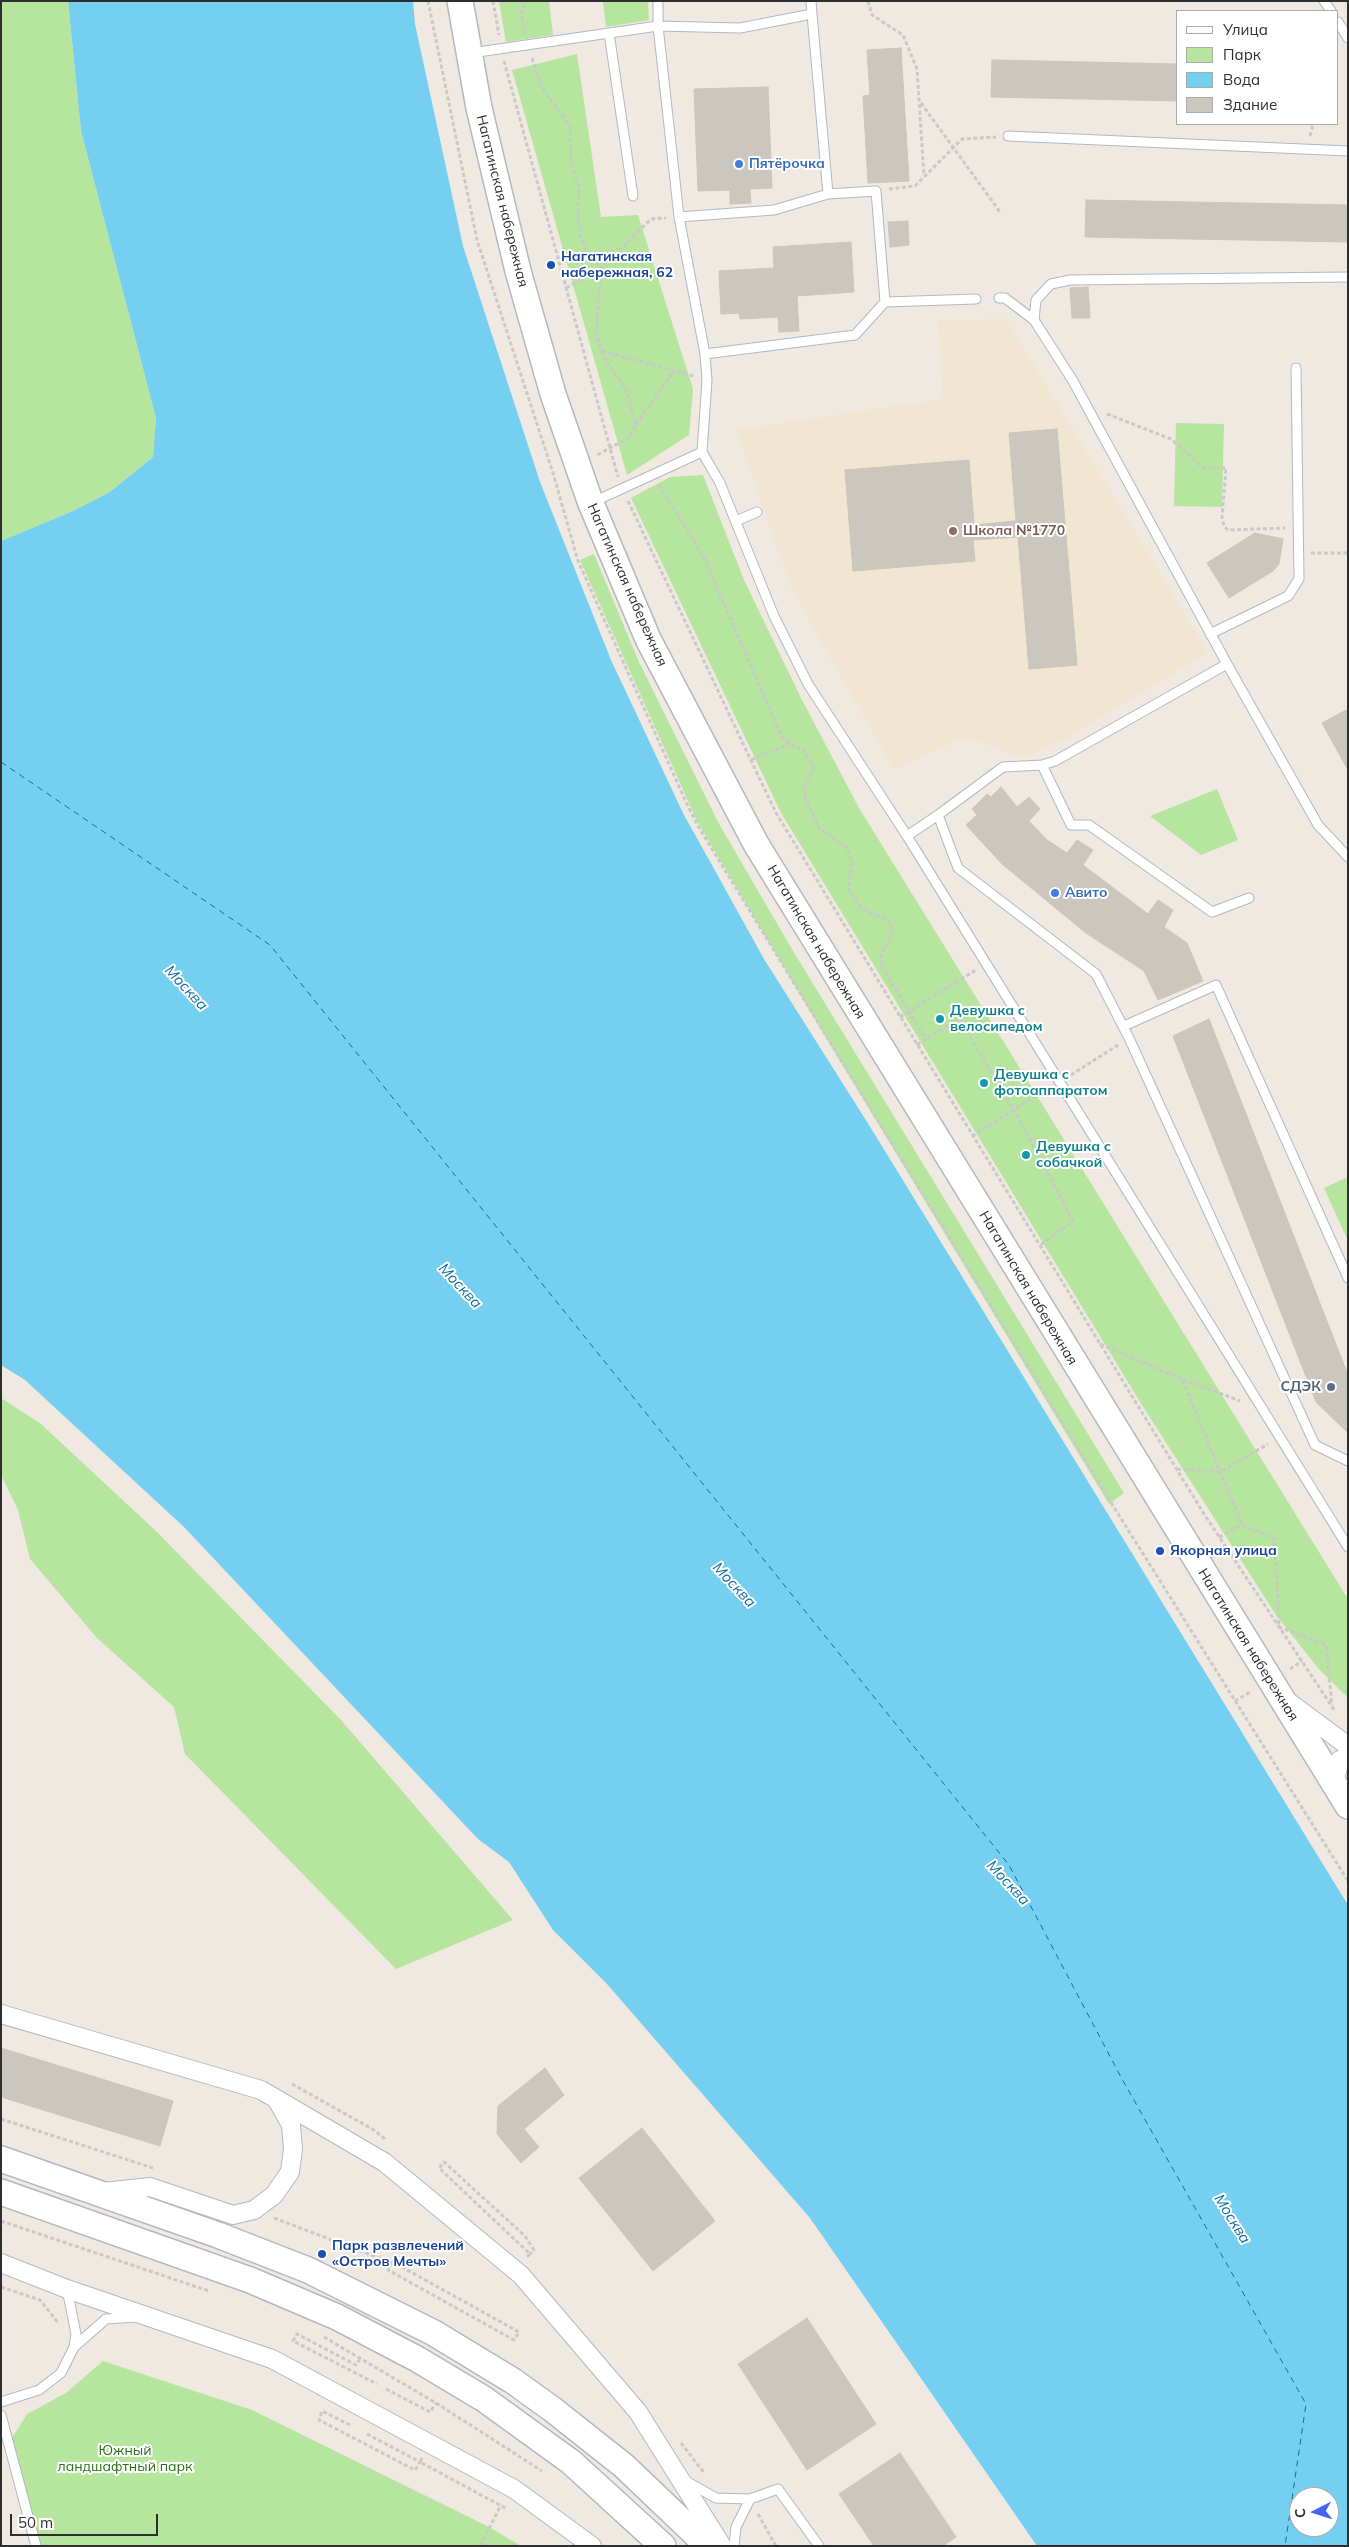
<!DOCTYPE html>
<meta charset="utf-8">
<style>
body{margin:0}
#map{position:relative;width:1349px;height:2547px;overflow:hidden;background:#efe9e1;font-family:Mulish,sans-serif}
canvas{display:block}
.frame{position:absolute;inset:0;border:2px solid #2e2e2e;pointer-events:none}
.legend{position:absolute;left:1176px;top:10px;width:162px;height:115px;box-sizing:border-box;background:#fff;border:1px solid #ababab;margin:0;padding:6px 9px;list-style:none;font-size:15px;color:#2e2e2e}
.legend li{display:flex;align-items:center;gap:10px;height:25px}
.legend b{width:25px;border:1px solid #ababab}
.north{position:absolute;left:1289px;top:2487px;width:50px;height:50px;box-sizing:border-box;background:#fff;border:1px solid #ababab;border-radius:50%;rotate:265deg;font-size:14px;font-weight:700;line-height:20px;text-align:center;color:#2e2e2e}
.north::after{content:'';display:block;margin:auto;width:18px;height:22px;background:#4264fb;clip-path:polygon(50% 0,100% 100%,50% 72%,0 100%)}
.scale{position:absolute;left:10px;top:2514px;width:148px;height:22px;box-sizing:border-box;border:2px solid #2e2e2e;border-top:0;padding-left:6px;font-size:15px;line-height:18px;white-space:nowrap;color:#2e2e2e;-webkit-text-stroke:4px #fff;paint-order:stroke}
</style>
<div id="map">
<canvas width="1349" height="2547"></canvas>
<div class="frame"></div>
<ul class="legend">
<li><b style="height:6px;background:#fff"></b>Улица</li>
<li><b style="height:14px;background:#b6e59e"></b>Парк</li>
<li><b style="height:14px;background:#75cff0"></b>Вода</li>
<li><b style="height:14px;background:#cbc7bf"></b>Здание</li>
</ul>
<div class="north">С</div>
<div class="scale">50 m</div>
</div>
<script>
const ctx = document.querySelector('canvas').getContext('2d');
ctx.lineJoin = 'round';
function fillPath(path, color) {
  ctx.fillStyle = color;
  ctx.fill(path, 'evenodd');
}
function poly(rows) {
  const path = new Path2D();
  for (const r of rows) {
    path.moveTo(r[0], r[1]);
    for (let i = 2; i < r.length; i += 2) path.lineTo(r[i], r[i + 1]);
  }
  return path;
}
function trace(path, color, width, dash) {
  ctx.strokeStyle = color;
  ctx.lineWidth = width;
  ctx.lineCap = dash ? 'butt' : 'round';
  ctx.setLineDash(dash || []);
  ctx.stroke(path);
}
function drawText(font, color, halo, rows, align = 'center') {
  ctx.font = font + ' Mulish,sans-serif';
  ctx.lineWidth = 4;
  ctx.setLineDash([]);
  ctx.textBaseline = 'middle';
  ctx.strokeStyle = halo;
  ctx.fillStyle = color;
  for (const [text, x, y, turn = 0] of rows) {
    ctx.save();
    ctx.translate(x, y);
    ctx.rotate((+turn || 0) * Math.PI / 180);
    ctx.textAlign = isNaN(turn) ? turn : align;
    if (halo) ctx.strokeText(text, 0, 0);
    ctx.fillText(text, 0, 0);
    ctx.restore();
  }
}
fillPath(poly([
 [1006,319,1208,652,1064,740,1024,758,965,737,894,770,792,590,736,430,943,399,938,320]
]), '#f0e6d1');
fillPath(poly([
 [1,1,68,1,81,131,156,418,153,457,110,492,73,511,1,541],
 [499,1,549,1,553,35,506,42],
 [603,1,648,1,649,20,606,27],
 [577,54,601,217,638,215,693,389,689,435,627,475,512,70],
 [1176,423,1224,424,1222,507,1174,506],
 [703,475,744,580,801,698,859,808,1348,1599,1348,1698,1318,1668,1276,1615,1140,1402,781,813,631,498,670,477],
 [594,554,639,662,718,822,793,951,1124,1493,1109,1504,837,1056,698,823,580,560],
 [1217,789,1238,840,1201,855,1150,816],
 [1348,1177,1348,1241,1324,1188],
 [1,1398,41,1424,157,1532,341,1720,513,1920,396,1969,185,1754,174,1707,97,1638,30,1559,18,1510,1,1475],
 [103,2361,252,2410,489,2527,521,2546,41,2546,12,2438,27,2414,66,2393]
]), '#b6e59e');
fillPath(poly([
 [68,1,413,1,415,24,463,246,540,482,611,660,683,813,764,959,869,1125,1348,1905,1348,2546,1037,2546,810,2218,607,1984,553,1930,509,1862,478,1839,184,1527,25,1380,1,1365,1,541,73,511,110,492,153,457,156,418,81,131],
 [1299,2497,1329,2497,1329,2527,1299,2527]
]), '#75cff0');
trace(poly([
 [1,762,270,945,1009,1865,1122,2079,1306,2404,1285,2546]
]), '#0d6fa3', 1, [6, 5]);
const building = poly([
 [901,48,909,181,868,183,863,96,870,95,867,50,901,48],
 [992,60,1178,64,1178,101,991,97,992,60],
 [768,87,772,188,750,189,751,203,730,204,730,190,698,191,694,89,768,87],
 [1086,200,1348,205,1348,242,1085,237,1086,200],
 [908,221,909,245,890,247,888,222,908,221],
 [851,242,854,292,797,296,799,331,779,332,778,317,740,319,739,313,721,314,719,271,774,268,773,247,851,242],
 [1088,287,1090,318,1072,318,1070,288,1088,287],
 [1057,429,1077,665,1029,669,1018,537,973,540,975,561,853,571,845,470,969,460,974,525,1016,521,1009,433,1057,429],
 [1255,533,1283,539,1279,564,1273,571,1229,598,1207,563,1255,533],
 [1348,709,1348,770,1322,723,1348,709],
 [1001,787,1017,807,1029,797,1040,809,1029,821,1047,840,1067,853,1077,840,1093,850,1083,865,1148,914,1158,900,1173,910,1164,927,1187,943,1203,981,1158,1000,1144,971,1086,933,1002,864,966,825,977,815,972,809,987,794,991,797,1001,787],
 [1209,1019,1348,1375,1348,1433,1316,1402,1173,1036,1209,1019],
 [1,2048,173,2101,160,2146,1,2097,1,2048],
 [545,2068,564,2095,524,2129,539,2147,521,2163,497,2134,498,2106,545,2068],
 [642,2128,715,2221,653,2271,579,2178,642,2128],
 [807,2318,876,2424,807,2470,738,2364,807,2318],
 [900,2453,956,2537,943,2546,874,2546,839,2494,900,2453]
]);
fillPath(building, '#cbc7bf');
trace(building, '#cbc5ba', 1);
const lane = poly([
 [658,1,658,26,679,217],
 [1324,1,1331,11],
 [1338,22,1348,38],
 [609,33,633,196],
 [471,53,658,26,740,28,812,14,811,1],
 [1008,136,1348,151],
 [999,298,1005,298,1034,320],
 [885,302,976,299],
 [705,354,855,335,885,302,876,191,828,194],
 [702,452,720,483,774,616,808,684,907,836],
 [593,502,702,452,707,380,705,354,679,217,774,210,828,194,812,14],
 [736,521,757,512],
 [1210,634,1288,596,1299,579,1296,368],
 [1227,664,1073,381,1034,320,1036,300,1051,284,1070,280,1348,277],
 [1042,765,1071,825,1089,825,1212,912,1249,898],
 [938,815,907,836,1348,1547],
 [1348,857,1318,825,1227,664,1055,761,1042,765,1003,767,938,815,958,868,1096,974,1129,1038,1315,1445,1348,1461],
 [1124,1026,1216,985,1348,1278],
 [74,2347,106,2319,136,2317],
 [1,2402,39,2390,61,2373,74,2347,76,2334,67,2289],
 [1,2415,36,2546],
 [684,2480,716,2498,750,2499,778,2489,819,2546],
 [734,2546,736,2527,750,2499]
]);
const street = poly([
 [1290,1703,1348,1746],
 [1334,1783,1340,1760,1348,1757],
 [1,2014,261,2090,384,2162,521,2275,638,2412,722,2546],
 [103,2192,150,2187,233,2215,254,2210,274,2195,290,2172,293,2149,291,2125,277,2100],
 [1,2263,67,2289,272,2359,514,2489,592,2546]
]);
const secondary = poly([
 [460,1,479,108,518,271,553,394,590,501,648,639,756,844,1348,1806],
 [1,2159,218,2235,308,2270,434,2333,513,2381,552,2409,624,2466,708,2546],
 [1,2192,250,2280,337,2317,417,2359,484,2399,571,2462,663,2546]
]);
trace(lane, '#b4b7c1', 11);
trace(street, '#b4b7c1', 20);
trace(secondary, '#b4b7c1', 28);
trace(poly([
 [428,1,477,240,553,473,578,561,686,802,698,826,1115,1509,1348,1881],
 [493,1,499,35],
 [868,1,872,15,903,35,917,69,924,176],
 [525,33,521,12,527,1],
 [532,58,542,88,570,126,571,162,579,187,578,218,581,238,588,253,601,268,596,334,604,358,625,387,636,425,630,437,597,455],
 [504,61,618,477],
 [921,103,1000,212],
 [1310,136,1313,124],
 [889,189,915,186,962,139,996,137],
 [566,288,601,268,651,219,666,218],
 [602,351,693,376],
 [1107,414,1171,439,1203,468,1226,468,1222,517,1224,526,1228,530,1285,528],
 [636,425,674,371],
 [659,485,703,556,782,737,789,744,802,749,813,765,812,772,804,787,805,797,819,828,847,848,852,863,849,881,850,892,861,908,889,921,893,935,881,953,882,967,926,1040],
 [628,501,776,813,1204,1514,1335,1711],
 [1311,553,1348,553],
 [751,760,789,744],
 [900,1017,976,970],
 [917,1045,959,1018,1014,1110,1073,1221,1039,1246],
 [1071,1075,1118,1045],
 [972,1136,1048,1088],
 [1100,1344,1182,1379,1242,1525],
 [1183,1379,1240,1401],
 [1177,1469,1220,1472,1268,1444],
 [1219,1537,1242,1525,1275,1539,1279,1627,1326,1645,1332,1705],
 [1290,1669,1302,1661],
 [1235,1701,1252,1691],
 [292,2084,374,2130,385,2139],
 [1,2119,153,2168],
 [274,2218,400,2266,519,2332,514,2340,388,2270,391,2263],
 [1,2221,209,2291],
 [527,2257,530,2254,439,2168,444,2162,525,2236,534,2250,530,2254],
 [1,2287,40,2300,59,2324],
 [324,2337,436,2403,542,2471],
 [360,2359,356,2365,297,2334,293,2341,377,2384],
 [386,2389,430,2412,436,2403],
 [350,2425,322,2411,319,2420,415,2470,420,2462,365,2433],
 [681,2443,705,2474],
 [422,2458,420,2462,507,2509],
 [758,2514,776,2546],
 [480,2546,501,2505]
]), '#c9c9c9', 3, [4, 2.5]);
trace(lane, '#fff', 9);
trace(street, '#fff', 18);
trace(secondary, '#fff', 25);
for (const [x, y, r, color] of [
 [739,164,5,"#3f7fe0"],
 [551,265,5,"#1a4fb4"],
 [953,531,5,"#8d6e63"],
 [1055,893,5,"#3f7fe0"],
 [940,1019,5,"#0f9aa8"],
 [984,1083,5,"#0f9aa8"],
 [1026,1155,5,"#0f9aa8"],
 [1331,1387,5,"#5c6f8a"],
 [1160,1551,5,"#1a4fb4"],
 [322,2254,5,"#1a4fb4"]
]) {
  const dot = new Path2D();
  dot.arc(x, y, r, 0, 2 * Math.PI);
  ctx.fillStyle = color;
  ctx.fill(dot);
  trace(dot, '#fff', 2);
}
drawText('bold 14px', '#366cbe', '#fff', [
 ["Пятёрочка",749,164],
 ["Авито",1065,893]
], 'left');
drawText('14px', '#2e2e2e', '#fff', [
 ["Нагатинская набережная",502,201,76],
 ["Нагатинская набережная",627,585,66],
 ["Нагатинская набережная",816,942,59],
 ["Нагатинская набережная",1028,1288,59],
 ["Нагатинская набережная",1248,1645,58]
]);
drawText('bold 14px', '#164399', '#fff', [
 ["Нагатинская",561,257],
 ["набережная, 62",561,273],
 ["Якорная улица",1170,1551],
 ["Парк развлечений",332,2246],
 ["«Остров Мечты»",332,2262]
], 'left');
drawText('bold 14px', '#785e54', '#fff', [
 ["Школа №1770",963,531]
], 'left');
drawText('bold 14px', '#0d838f', '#fff', [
 ["Девушка с",950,1011],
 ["велосипедом",950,1027],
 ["Девушка с",994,1075],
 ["фотоаппаратом",994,1091],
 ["Девушка с",1036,1147],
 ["собачкой",1036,1163]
], 'left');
drawText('bold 14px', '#4e5e75', '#fff', [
 ["СДЭК",1321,1387]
], 'right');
drawText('14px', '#2c6e1b', '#fff', [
 ["Южный",125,2451],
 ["ландшафтный парк",125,2467]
]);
drawText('italic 15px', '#0d6fa3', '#fff', [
 ["Москва",186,988,47],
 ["Москва",460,1286,47],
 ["Москва",734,1585,47],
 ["Москва",1008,1883,47],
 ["Москва",1232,2219,58]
]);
</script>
